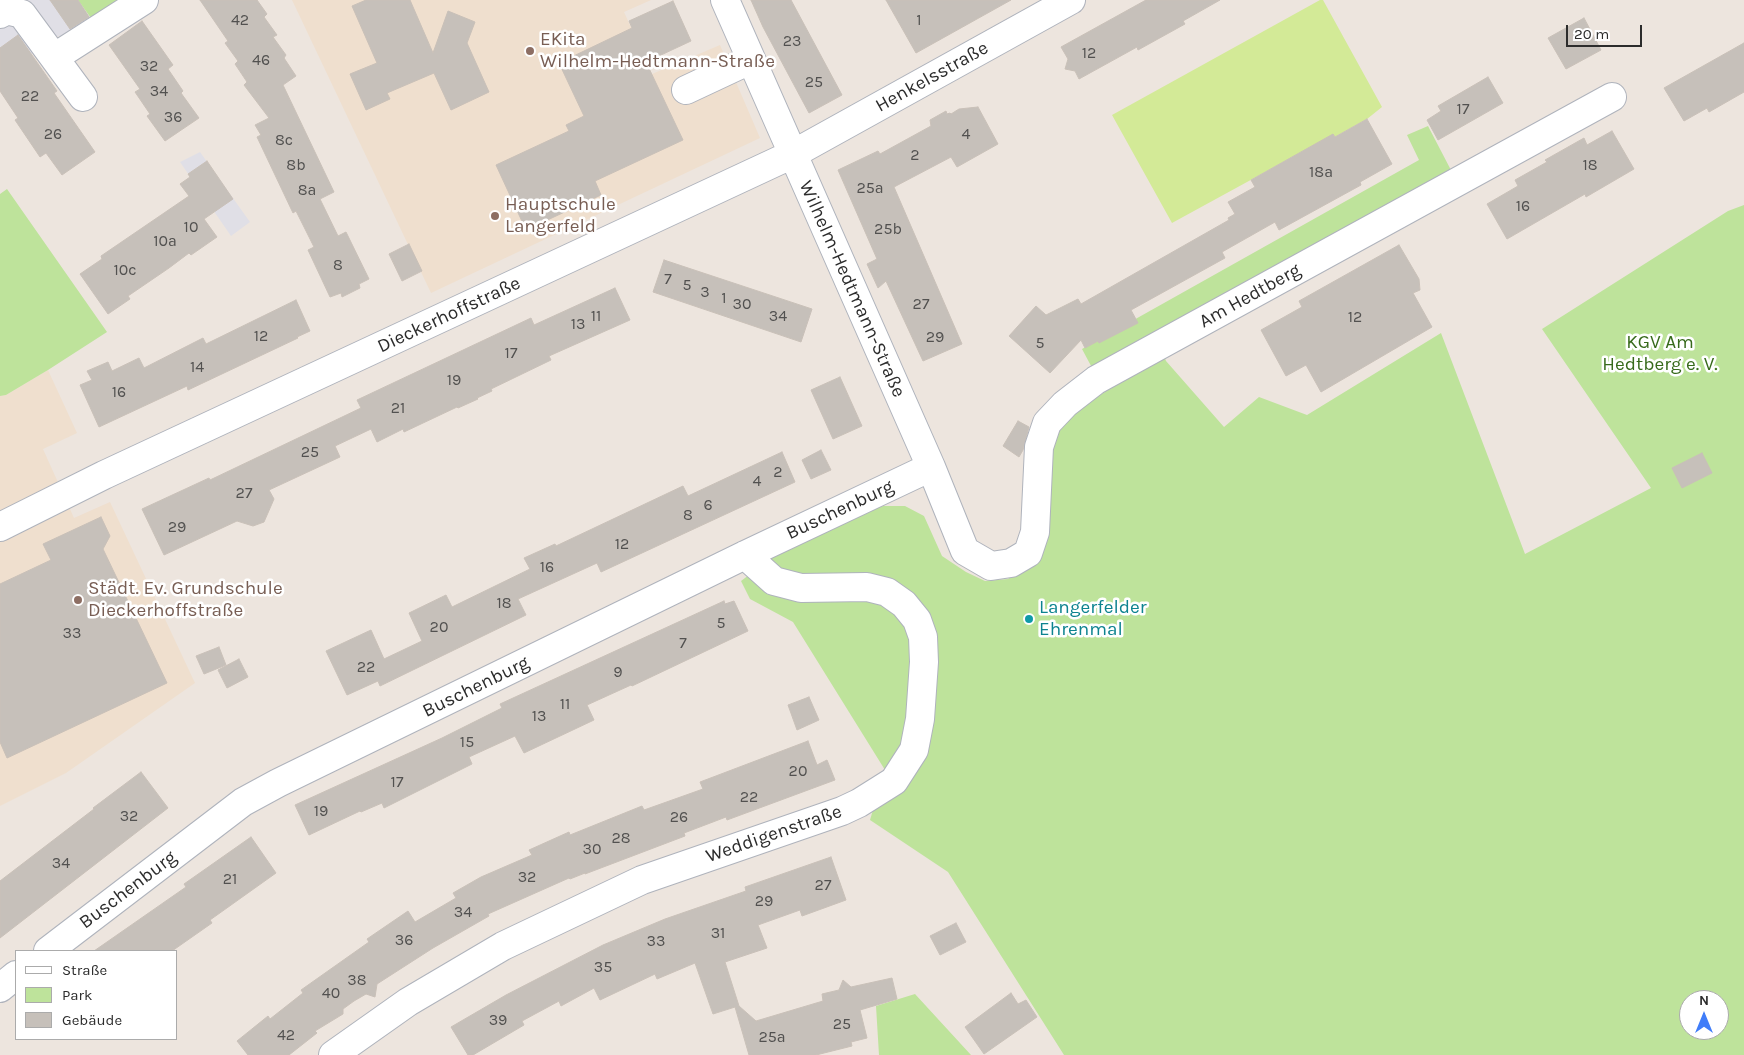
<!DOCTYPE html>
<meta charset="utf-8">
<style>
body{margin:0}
#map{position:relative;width:1744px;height:1055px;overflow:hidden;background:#ede5de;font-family:Karla,sans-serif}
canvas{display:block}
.legend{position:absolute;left:15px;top:950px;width:162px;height:90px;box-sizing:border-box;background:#fff;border:1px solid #ababab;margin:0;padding:6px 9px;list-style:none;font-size:15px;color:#2c2c2c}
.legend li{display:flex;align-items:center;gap:10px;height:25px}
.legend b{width:25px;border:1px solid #ababab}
.north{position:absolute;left:1679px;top:990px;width:50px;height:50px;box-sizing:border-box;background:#fff;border:1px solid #ababab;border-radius:50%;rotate:0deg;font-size:14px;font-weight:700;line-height:20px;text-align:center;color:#2c2c2c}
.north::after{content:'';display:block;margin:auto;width:18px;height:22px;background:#407df9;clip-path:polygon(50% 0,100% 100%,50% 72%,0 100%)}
.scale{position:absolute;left:1566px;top:25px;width:76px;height:22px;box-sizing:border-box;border:2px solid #2c2c2c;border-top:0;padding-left:6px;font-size:15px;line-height:18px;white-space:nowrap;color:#2c2c2c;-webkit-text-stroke:4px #fff;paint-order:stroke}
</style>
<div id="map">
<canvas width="1744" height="1055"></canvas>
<ul class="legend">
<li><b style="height:6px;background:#fff"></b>Straße</li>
<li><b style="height:14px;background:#bee39b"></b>Park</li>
<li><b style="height:14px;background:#c6c0ba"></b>Gebäude</li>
</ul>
<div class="north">N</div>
<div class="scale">20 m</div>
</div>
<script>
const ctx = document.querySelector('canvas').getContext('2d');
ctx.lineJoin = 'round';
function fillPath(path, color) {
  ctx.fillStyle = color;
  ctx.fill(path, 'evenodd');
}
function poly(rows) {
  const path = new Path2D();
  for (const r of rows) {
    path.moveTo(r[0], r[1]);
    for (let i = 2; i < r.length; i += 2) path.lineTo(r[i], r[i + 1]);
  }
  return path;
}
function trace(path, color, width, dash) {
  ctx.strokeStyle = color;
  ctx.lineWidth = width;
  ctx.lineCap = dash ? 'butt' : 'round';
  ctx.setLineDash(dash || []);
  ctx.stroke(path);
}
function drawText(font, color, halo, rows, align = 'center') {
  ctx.font = font + ' Karla,sans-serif';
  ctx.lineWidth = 5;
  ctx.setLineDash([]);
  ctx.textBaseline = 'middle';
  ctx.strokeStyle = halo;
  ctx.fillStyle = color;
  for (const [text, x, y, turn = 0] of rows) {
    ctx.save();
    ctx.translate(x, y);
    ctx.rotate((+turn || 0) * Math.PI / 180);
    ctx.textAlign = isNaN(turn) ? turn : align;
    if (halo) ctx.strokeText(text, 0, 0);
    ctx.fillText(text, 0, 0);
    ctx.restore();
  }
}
fillPath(poly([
 [27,0,78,0,93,21,64,37,55,36,49,31],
 [0,25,16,25,37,50,0,76],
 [200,152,250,222,231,236,180,162]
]), '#e0dfe6');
fillPath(poly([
 [292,0,651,0,624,12,652,74,720,45,760,138,431,293],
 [48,370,77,433,43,449,74,518,110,502,195,683,66,773,0,806,0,396,6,395]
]), '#efdfce');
fillPath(poly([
 [78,0,126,0,93,21],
 [1428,126,1453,174,1158,340,1166,361,1224,427,1259,397,1307,415,1441,333,1525,554,1651,488,1542,329,1728,211,1744,205,1744,1055,1064,1055,948,872,870,820,885,770,793,622,750,599,741,581,774,556,863,513,883,506,905,506,924,516,942,556,966,572,985,581,1008,579,1029,561,1047,450,1067,413,1105,392,1082,349,1419,160,1407,135],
 [1689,1000,1719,1000,1719,1030,1689,1030],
 [7,189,107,332,48,370,6,395,0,396,0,194],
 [915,994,971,1055,879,1055,876,1006]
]), '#bee39b');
fillPath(poly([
 [1320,0,1323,0,1382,107,1367,119,1335,137,1333,135,1172,223,1112,115]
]), '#d3ea97');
const building = poly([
 [50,0,78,0,89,17,70,29,50,0],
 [200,0,257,0,267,14,264,17,277,35,273,37,286,55,284,58,296,76,283,85,334,192,320,199,338,236,346,232,369,279,359,284,360,288,342,297,341,293,330,297,308,250,314,247,296,211,293,213,257,137,261,135,255,125,269,118,244,85,247,82,235,64,238,61,225,43,228,41,200,0],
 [366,0,410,0,433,53,448,11,475,22,467,43,489,92,451,110,434,73,387,93,390,99,366,110,350,74,377,63,352,6,366,0],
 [751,0,791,0,842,95,809,113,763,27,751,0],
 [886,0,1011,0,916,53,886,0],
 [1146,0,1220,0,1183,21,1185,24,1138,50,1137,47,1079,79,1075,71,1065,69,1068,59,1061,47,1146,0],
 [673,1,691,41,646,62,683,140,595,181,601,195,526,230,496,165,569,131,566,125,584,116,559,63,632,28,629,21,673,1],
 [1584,18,1601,50,1566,69,1548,38,1584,18],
 [142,21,173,65,168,69,183,91,181,93,199,118,165,141,147,116,150,114,135,92,140,89,109,45,142,21],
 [18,35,57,91,54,93,95,152,62,175,46,153,40,157,15,120,18,118,0,91,0,48,18,35],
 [1744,43,1744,92,1709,112,1707,108,1684,121,1664,88,1744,43],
 [1488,77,1503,103,1438,140,1427,120,1441,111,1438,106,1488,77],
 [978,107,998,144,957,167,951,157,894,187,962,344,923,361,886,281,878,288,867,264,877,259,838,170,878,151,880,154,931,126,930,120,946,111,947,114,950,113,951,114,959,109,978,107],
 [1367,119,1392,164,1360,182,1361,185,1279,230,1275,222,1222,252,1225,258,1131,310,1138,323,1099,343,1098,341,1085,348,1081,340,1050,373,1009,336,1036,306,1046,315,1078,299,1081,304,1229,220,1228,218,1235,214,1228,202,1255,187,1251,180,1333,134,1335,137,1367,119],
 [1612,131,1634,169,1586,197,1585,194,1507,239,1487,204,1518,186,1515,180,1547,162,1545,160,1584,138,1587,145,1612,131],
 [207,161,233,199,204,219,217,237,191,255,189,253,169,268,128,296,130,299,108,314,80,274,102,259,101,256,189,196,180,184,190,177,188,174,207,161],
 [409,244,422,271,402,281,389,254,409,244],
 [1399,245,1419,279,1420,290,1413,293,1432,327,1321,392,1306,365,1286,376,1261,330,1302,307,1299,301,1399,245],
 [664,260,812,309,801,342,653,292,664,260],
 [615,288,630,320,549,356,551,360,491,389,492,391,477,398,478,399,458,408,457,407,404,432,403,429,377,442,371,429,335,446,340,457,269,490,274,499,264,522,253,526,237,521,164,555,142,509,209,478,210,480,361,408,357,400,531,318,534,325,615,288],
 [296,300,310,331,297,337,298,338,188,390,187,386,99,427,80,385,92,380,87,371,108,362,112,371,139,358,144,368,203,338,206,344,296,300],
 [840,377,862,426,833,439,811,390,840,377],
 [1018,421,1029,427,1023,450,1019,457,1003,446,1018,421],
 [821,450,831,470,811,479,802,460,821,450],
 [782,452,795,482,601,572,597,563,518,599,526,615,380,686,378,681,347,695,326,651,371,630,384,659,422,641,409,613,446,595,452,607,530,569,524,558,555,544,556,546,683,486,688,496,782,452],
 [1702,453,1712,473,1682,488,1672,468,1702,453],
 [101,517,110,536,103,549,167,683,7,758,0,742,0,584,51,560,43,544,101,517],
 [724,601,725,604,734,601,748,631,632,686,631,685,587,705,594,720,524,753,515,736,469,757,472,764,384,808,382,803,361,812,360,811,309,835,295,805,442,738,502,708,500,704,724,601],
 [219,647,226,665,204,674,196,656,219,647],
 [239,659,248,677,227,688,218,670,239,659],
 [809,697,819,720,797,730,788,705,809,697],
 [808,741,817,765,827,760,835,780,727,820,726,817,684,833,685,836,585,874,585,873,570,879,569,878,488,914,489,916,433,948,377,984,375,997,366,994,354,1001,343,1009,343,1014,315,1031,317,1033,289,1055,248,1055,237,1041,268,1016,270,1019,303,993,301,990,369,942,367,939,408,911,415,922,456,898,453,893,481,877,532,855,529,850,569,832,570,835,642,806,644,810,703,789,700,782,808,741],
 [141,772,168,808,0,938,0,881,94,809,93,808,141,772],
 [251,837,276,873,210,920,212,923,172,951,94,951,186,887,184,884,251,837],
 [831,857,846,900,802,916,800,910,758,925,767,948,725,962,739,1006,756,1021,823,1001,822,994,839,990,843,980,851,987,892,978,897,999,860,1010,867,1038,851,1042,852,1046,816,1055,749,1055,735,1007,713,1014,695,963,657,979,655,974,600,1000,594,988,561,1006,559,1001,522,1021,524,1025,473,1055,468,1055,451,1027,506,995,603,945,665,919,746,891,745,887,831,857],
 [956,923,966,942,940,955,930,936,956,923],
 [1011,993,1018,1004,1026,1000,1037,1017,984,1054,965,1027,1011,993]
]);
fillPath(building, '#c6c0ba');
trace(building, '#c9c0b8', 1);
const minor = poly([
 [725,0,931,467,965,551,991,566,1011,563,1028,553,1035,532,1039,447,1047,423,1065,404,1096,380,1612,97],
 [0,14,6,10,22,14,83,97],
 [55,57,144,0],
 [686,90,750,60],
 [0,527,104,475,793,154,1071,0],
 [48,951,243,802,278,783,745,555,931,467],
 [0,988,16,975],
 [333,1055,408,1002,503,946,642,880,842,811,859,803,894,781,914,750,920,719,924,662,923,637,917,620,904,604,887,592,867,587,801,588,774,581,745,555]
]);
trace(minor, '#afb3bc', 30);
trace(minor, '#fff', 28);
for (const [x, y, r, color] of [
 [530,51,5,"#8d6e63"],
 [495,216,5,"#8d6e63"],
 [78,600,5,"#8d6e63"],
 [1029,619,5,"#0f9aa8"]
]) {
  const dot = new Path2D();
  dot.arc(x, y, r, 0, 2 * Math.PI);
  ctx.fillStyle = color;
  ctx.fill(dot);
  trace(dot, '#fff', 2);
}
drawText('16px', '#525150', null, [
 ["42",240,20],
 ["1",919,20],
 ["23",792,41],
 ["12",1089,53],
 ["46",261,60],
 ["32",149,66],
 ["25",814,82],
 ["34",159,91],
 ["22",30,96],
 ["17",1463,109],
 ["36",173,117],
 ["26",53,134],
 ["4",966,134],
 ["8c",284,140],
 ["2",915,155],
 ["8b",296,165],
 ["18",1590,165],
 ["18a",1321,172],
 ["25a",870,188],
 ["8a",307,190],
 ["16",1523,206],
 ["10",191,227],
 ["25b",888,229],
 ["10a",165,241],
 ["8",338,265],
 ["10c",125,270],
 ["7",668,279],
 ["5",687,285],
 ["3",705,292],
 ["1",724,298],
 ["30",742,304],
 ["27",921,304],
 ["11",596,316],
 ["34",778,316],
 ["12",1355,317],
 ["13",578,324],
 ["12",261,336],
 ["29",935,337],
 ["5",1040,343],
 ["17",511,353],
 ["14",197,367],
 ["19",454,380],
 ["16",119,392],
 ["21",398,408],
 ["25",310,452],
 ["2",778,472],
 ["4",757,481],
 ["27",244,493],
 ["6",708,505],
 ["8",688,515],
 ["29",177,527],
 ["12",622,544],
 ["16",547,567],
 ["18",504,603],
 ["5",721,623],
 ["20",439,627],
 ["33",72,633],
 ["7",683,643],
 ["22",366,667],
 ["9",618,672],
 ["11",565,704],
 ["13",539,716],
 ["15",467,742],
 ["20",798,771],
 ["17",397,782],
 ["22",749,797],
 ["19",321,811],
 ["32",129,816],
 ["26",679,817],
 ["28",621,838],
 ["30",592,849],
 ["34",61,863],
 ["32",527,877],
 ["21",230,879],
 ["27",823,885],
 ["29",764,901],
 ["34",463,912],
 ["31",718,933],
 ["36",404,940],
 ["33",656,941],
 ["35",603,967],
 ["38",357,980],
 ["40",331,993],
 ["39",498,1020],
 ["25",842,1024],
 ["42",286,1035],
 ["25a",772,1037]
]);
drawText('19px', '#785e54', '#fff', [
 ["EKita",540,40],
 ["Wilhelm-Hedtmann-Straße",540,62],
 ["Hauptschule",505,205],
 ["Langerfeld",505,227],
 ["Städt. Ev. Grundschule",88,589],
 ["Dieckerhoffstraße",88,611]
], 'left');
drawText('19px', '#2c2c2c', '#fff', [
 ["Henkelsstraße",932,77,-29],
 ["Wilhelm-Hedtmann-Straße",852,289,66],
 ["Am Hedtberg",1250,296,-29],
 ["Dieckerhoffstraße",449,315,-25],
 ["Buschenburg",840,510,-25],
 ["Buschenburg",476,687,-26],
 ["Weddigenstraße",774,834,-19],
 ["Buschenburg",128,890,-37]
]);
drawText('19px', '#376a1b', '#fff', [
 ["KGV Am",1660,343],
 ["Hedtberg e. V.",1660,365]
]);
drawText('19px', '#0d838f', '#fff', [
 ["Langerfelder",1039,608],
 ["Ehrenmal",1039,630]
], 'left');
</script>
